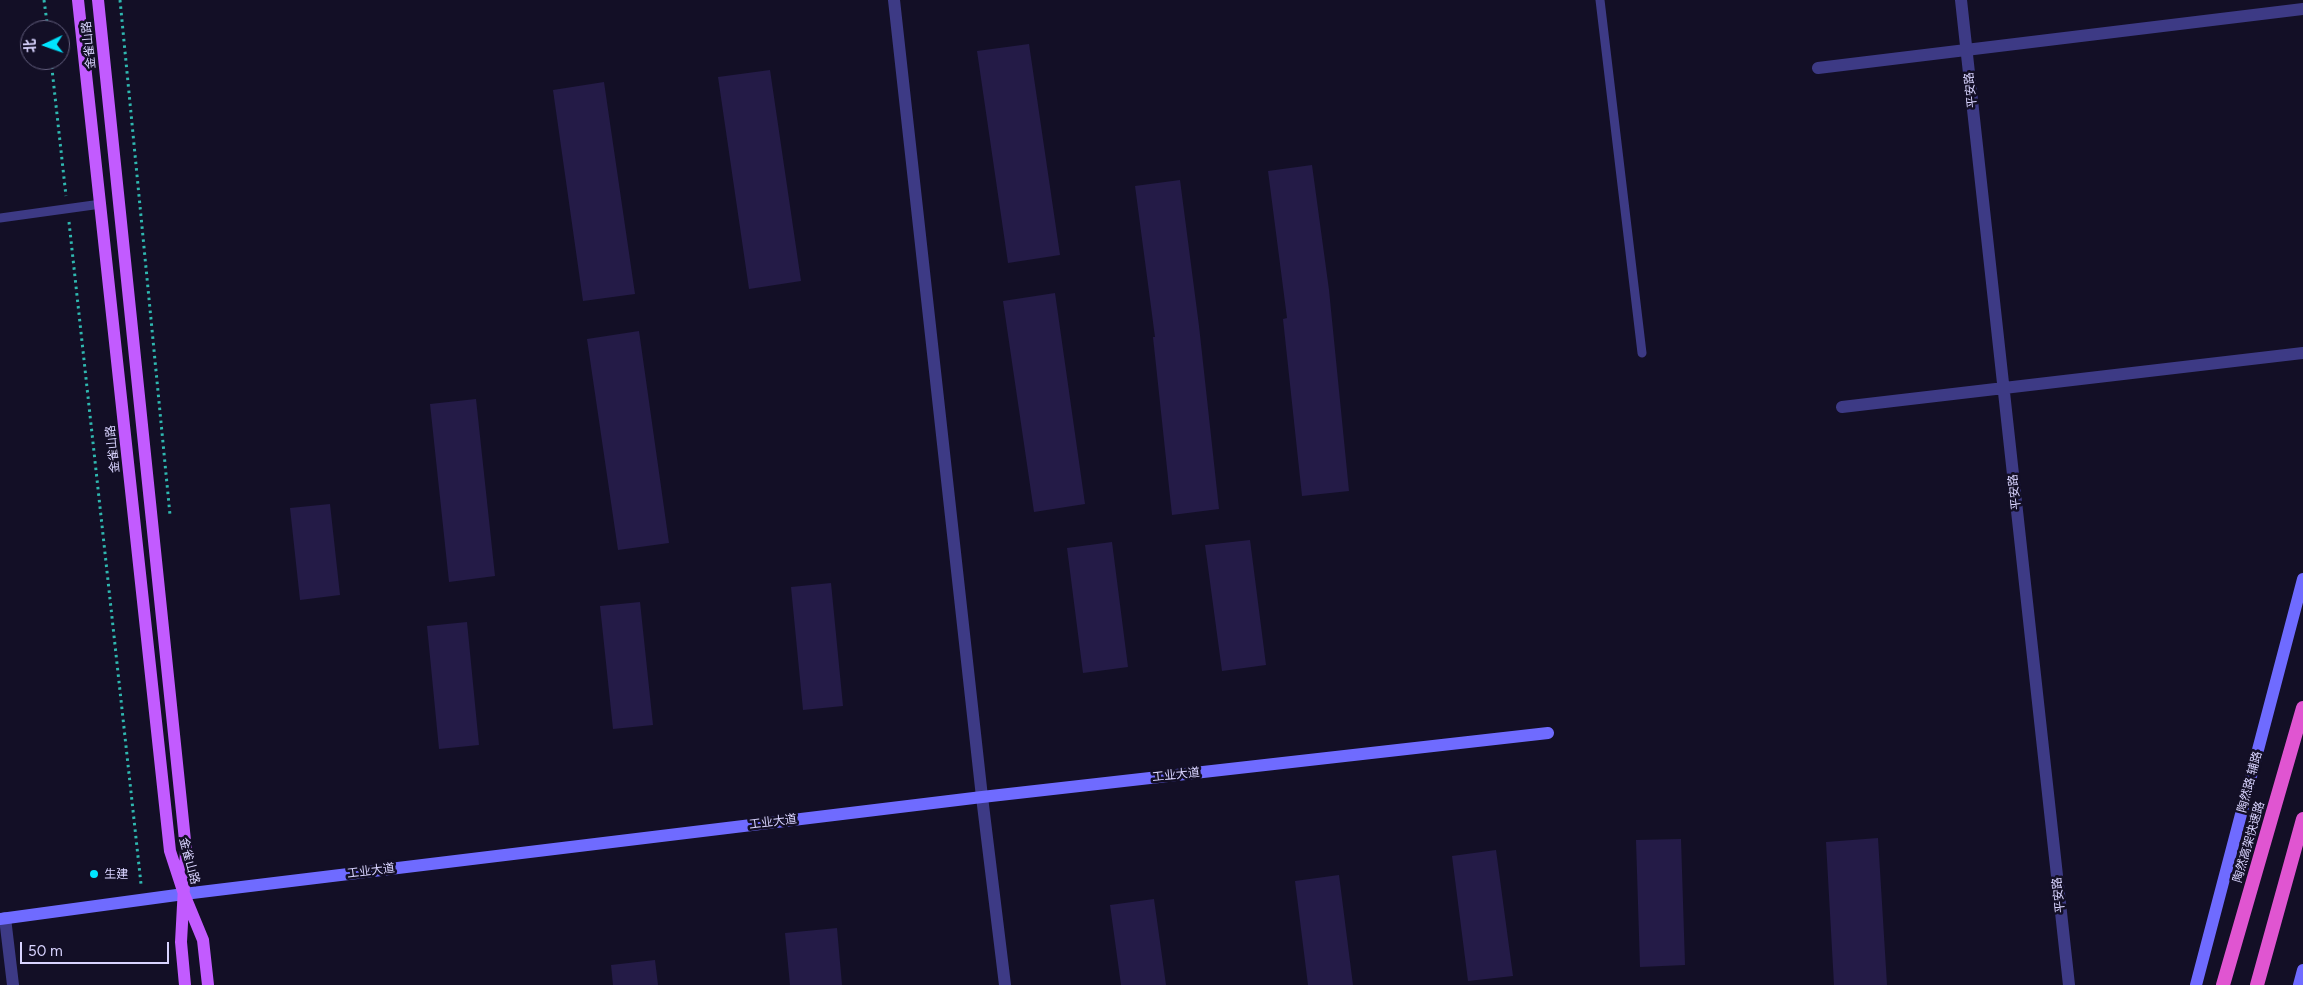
<!DOCTYPE html>
<meta charset="utf-8">
<style>
body{margin:0}
#map{position:relative;width:2303px;height:985px;overflow:hidden;background:#130f26;font-family:Figtree,"Noto Sans SC",sans-serif}
canvas{display:block}
.north{position:absolute;left:20px;top:20px;width:50px;height:50px;box-sizing:border-box;background:#130f26;border:1px solid #625e7d;border-radius:50%;rotate:267deg;font-size:14px;font-weight:700;line-height:20px;text-align:center;color:#d9d4ff}
.north::after{content:'';display:block;margin:auto;width:18px;height:22px;background:#00e5ff;clip-path:polygon(50% 0,100% 100%,50% 72%,0 100%)}
.scale{position:absolute;left:20px;top:942px;width:149px;height:22px;box-sizing:border-box;border:2px solid #d9d4ff;border-top:0;padding-left:6px;font-size:15px;line-height:18px;white-space:nowrap;color:#d9d4ff;-webkit-text-stroke:4px #130f26;paint-order:stroke}
</style>
<div id="map">
<canvas width="2303" height="985"></canvas>
<div class="north">北</div>
<div class="scale">50 m</div>
</div>
<script>
const ctx = document.querySelector('canvas').getContext('2d');
ctx.lineJoin = 'round';
function fillPath(path, color) {
  ctx.fillStyle = color;
  ctx.fill(path, 'evenodd');
}
function poly(rows) {
  const path = new Path2D();
  for (const r of rows) {
    path.moveTo(r[0], r[1]);
    for (let i = 2; i < r.length; i += 2) path.lineTo(r[i], r[i + 1]);
  }
  return path;
}
function trace(path, color, width, dash) {
  ctx.strokeStyle = color;
  ctx.lineWidth = width;
  ctx.lineCap = dash ? 'butt' : 'round';
  ctx.setLineDash(dash || []);
  ctx.stroke(path);
}
function drawText(font, color, halo, rows, align = 'center') {
  ctx.font = font + ' Figtree,"Noto Sans SC",sans-serif';
  ctx.lineWidth = 5;
  ctx.setLineDash([]);
  ctx.textBaseline = 'middle';
  ctx.strokeStyle = halo;
  ctx.fillStyle = color;
  for (const [text, x, y, turn = 0] of rows) {
    ctx.save();
    ctx.translate(x, y);
    ctx.rotate((+turn || 0) * Math.PI / 180);
    ctx.textAlign = isNaN(turn) ? turn : align;
    if (halo) ctx.strokeText(text, 0, 0);
    ctx.fillText(text, 0, 0);
    ctx.restore();
  }
}
fillPath(poly([
 [1029,44,1060,255,1008,263,977,51],
 [770,70,801,281,749,289,718,77],
 [604,82,635,294,583,301,553,90],
 [1312,165,1329,290,1349,491,1302,496,1283,319,1287,318,1268,171],
 [1180,180,1199,326,1219,509,1172,515,1153,337,1155,337,1135,186],
 [1055,293,1085,504,1034,512,1003,301],
 [639,331,669,543,618,550,587,339],
 [476,399,495,576,449,582,430,404],
 [330,504,340,595,300,600,290,508],
 [1250,540,1266,665,1222,671,1205,545],
 [1112,542,1128,667,1083,673,1067,548],
 [831,583,843,706,803,710,791,587],
 [640,602,653,725,613,729,600,606],
 [467,622,479,745,439,749,427,626],
 [1878,838,1887,985,1834,985,1826,842],
 [1681,839,1685,965,1640,967,1636,840],
 [1496,850,1513,976,1468,981,1452,856],
 [1339,875,1353,985,1308,985,1295,881],
 [1154,899,1166,985,1121,985,1110,905],
 [837,928,842,985,790,985,785,933],
 [655,960,658,985,613,985,611,965]
]), '#241b47');
trace(poly([
 [44,0,48,30],
 [120,0,170,515],
 [51,60,66,196],
 [69,222,141,884]
]), '#2fb8b0', 3, [2.5, 4]);
trace(poly([
 [1600,0,1642,353],
 [0,218,101,204]
]), '#3d3a85', 9);
trace(poly([
 [1961,0,2069,985],
 [1818,68,2303,9],
 [1842,407,2303,353],
 [5,918,13,985]
]), '#3d3a85', 12);
trace(poly([
 [894,0,982,797,1005,985]
]), '#3d3a85', 12);
trace(poly([
 [0,919,184,894,982,797,1548,733],
 [2196,985,2303,579],
 [2299,985,2303,970]
]), '#6f6bff', 12);
trace(poly([
 [78,0,170,851,184,894,203,940,208,985],
 [98,0,186,850,181,942,185,985]
]), '#c25bff', 12);
trace(poly([
 [2223,985,2303,708],
 [2257,985,2303,819]
]), '#e055d1', 14);
for (const [x, y, r, color] of [
 [94,874,5,"#00e5ff"]
]) {
  const dot = new Path2D();
  dot.arc(x, y, r, 0, 2 * Math.PI);
  ctx.fillStyle = color;
  ctx.fill(dot);
  trace(dot, '#130f26', 2);
}
drawText('12px', '#d9d4ff', '#130f26', [
 ["金雀山路",89,45,-96],
 ["平安路",1971,90,-96],
 ["金雀山路",113,449,-96],
 ["平安路",2015,492,-96],
 ["工业大道",1176,775,-6],
 ["陶然路 辅路",2250,782,-75],
 ["工业大道",773,822,-7],
 ["陶然高架快速路",2249,842,-74],
 ["金雀山路",189,861,75],
 ["工业大道",371,871,-7],
 ["平安路",2059,895,-96]
]);
drawText('12px', '#d9d4ff', '#130f26', [
 ["生建",104,874]
], 'left');
</script>
